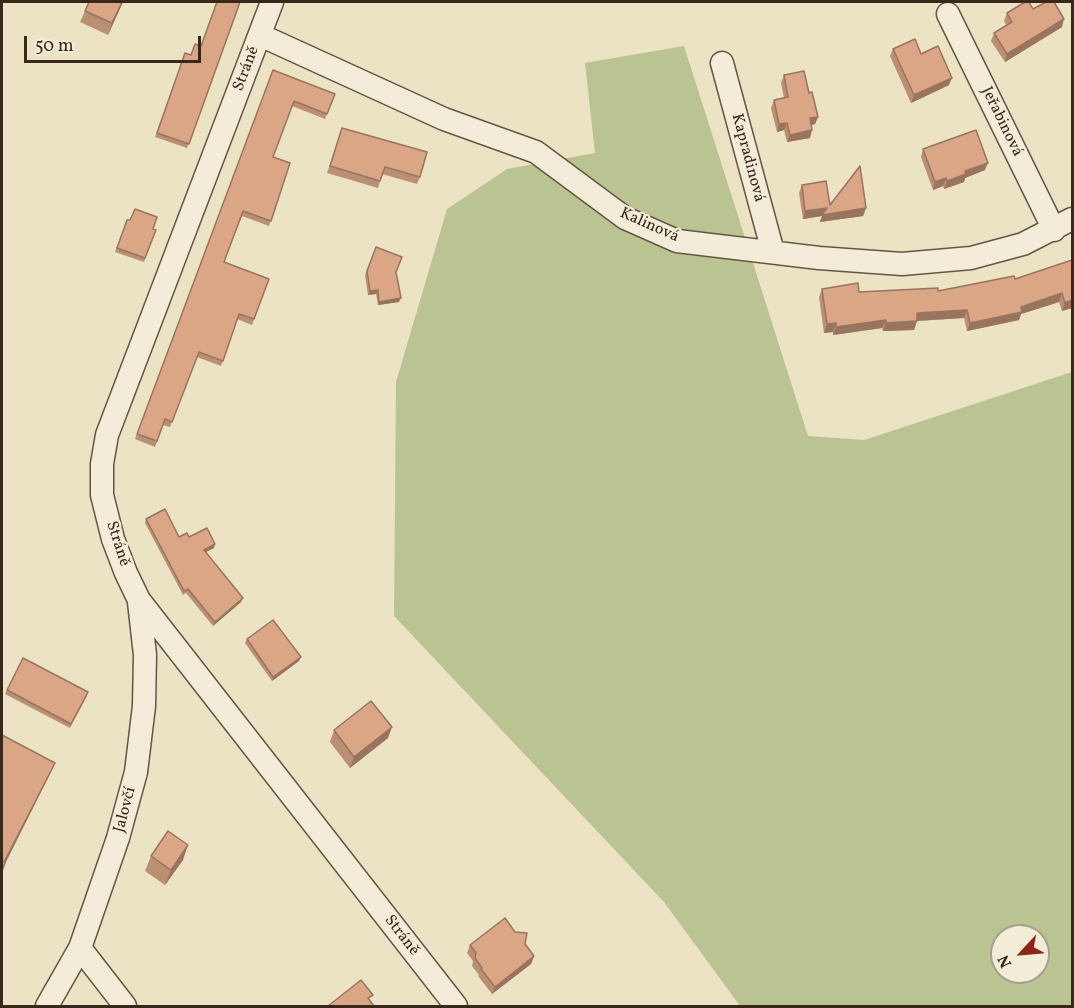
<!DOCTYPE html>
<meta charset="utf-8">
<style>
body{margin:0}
#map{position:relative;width:1074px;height:1008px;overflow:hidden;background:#ece2c4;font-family:Vollkorn,serif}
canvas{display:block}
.frame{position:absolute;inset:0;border:3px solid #382819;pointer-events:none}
.north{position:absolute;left:990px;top:924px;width:60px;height:60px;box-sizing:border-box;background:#f3ecd9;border:2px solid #a89e8c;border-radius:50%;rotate:244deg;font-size:16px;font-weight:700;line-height:24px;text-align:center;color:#382819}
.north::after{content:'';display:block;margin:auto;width:21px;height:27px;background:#8f2418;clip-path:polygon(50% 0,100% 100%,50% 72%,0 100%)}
.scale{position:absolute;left:24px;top:36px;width:177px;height:27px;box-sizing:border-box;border:3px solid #382819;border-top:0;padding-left:8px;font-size:18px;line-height:21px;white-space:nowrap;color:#382819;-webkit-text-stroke:4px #f3ecd9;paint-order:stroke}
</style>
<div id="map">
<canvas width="1074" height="1008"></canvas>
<div class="frame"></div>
<div class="north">N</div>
<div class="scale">50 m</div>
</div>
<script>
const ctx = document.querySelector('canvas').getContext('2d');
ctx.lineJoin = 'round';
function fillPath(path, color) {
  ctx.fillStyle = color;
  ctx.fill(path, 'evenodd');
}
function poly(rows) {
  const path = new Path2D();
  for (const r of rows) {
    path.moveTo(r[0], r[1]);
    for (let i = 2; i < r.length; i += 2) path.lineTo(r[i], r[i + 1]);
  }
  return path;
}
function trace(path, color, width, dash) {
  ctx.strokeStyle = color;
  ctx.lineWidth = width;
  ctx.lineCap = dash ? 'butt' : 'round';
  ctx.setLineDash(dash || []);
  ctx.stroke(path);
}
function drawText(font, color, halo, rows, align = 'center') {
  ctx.font = font + ' Vollkorn,serif';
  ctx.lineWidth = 4.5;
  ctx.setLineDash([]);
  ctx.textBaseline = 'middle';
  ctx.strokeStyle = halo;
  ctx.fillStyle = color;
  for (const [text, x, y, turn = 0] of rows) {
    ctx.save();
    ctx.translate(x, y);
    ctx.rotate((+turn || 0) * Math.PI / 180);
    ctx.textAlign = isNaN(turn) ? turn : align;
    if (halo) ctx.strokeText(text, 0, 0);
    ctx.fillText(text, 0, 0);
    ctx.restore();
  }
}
fillPath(poly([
 [684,46,808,436,864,440,1072,372,1072,1006,740,1006,664,902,394,616,396,382,447,209,507,169,595,153,585,63],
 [1002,936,1038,936,1038,972,1002,972]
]), '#bac392');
const street = poly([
 [272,2,107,435,102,464,102,495,113,539,126,573,139,600,456,1006],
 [948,14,1054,230],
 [260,35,444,119,536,152,625,218,677,241,819,258,902,264,971,258,1023,244,1072,219],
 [722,63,773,252],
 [80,948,125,1006],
 [47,1006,80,948,118,838,136,772,144,706,145,655,139,602]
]);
trace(street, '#655644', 25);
trace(street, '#f3ecd9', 22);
fillPath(poly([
 [123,2,108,35,80,22,85,11],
 [240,2,187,148,155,137,185,53,191,55],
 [1033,9,1062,27,1005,62,991,41,994,33,1007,26,1004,21,1007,13],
 [893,49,921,54,949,85,911,103,890,56],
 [273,70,335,94,325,119,292,106,273,157,290,163,269,226,242,216,224,262,269,279,252,325,237,319,221,366,197,357,170,427,163,425,155,447,135,439],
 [784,75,809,93,818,117,815,124,811,125,810,138,787,142,784,130,777,132,771,108,774,100,784,98,781,83],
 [342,128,420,177,417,184,382,174,378,188,327,173],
 [923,149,985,170,965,178,964,182,944,189,943,186,933,190,921,157],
 [802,185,830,205,866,208,863,216,820,222,822,216,803,219,799,193],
 [127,220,156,230,144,262,115,252],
 [376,247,396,272,399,302,378,305,376,294,368,295,365,275],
 [1072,260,1072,308,1062,311,1059,302,1021,314,1019,320,967,331,964,318,917,321,914,330,883,331,882,328,833,335,833,332,824,333,819,297,822,289,859,292,938,291,1015,279],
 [146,519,179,537,189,537,214,548,205,552,241,602,213,626,186,593,183,595,145,523],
 [247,639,299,661,272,681,245,643],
 [7,690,87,696,70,728,5,694],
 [334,730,388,738,350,768,330,742],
 [151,856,183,860,165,885,145,871],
 [525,944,534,956,531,964,492,994,478,976,479,975,472,966,473,961,467,953,470,945]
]), '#bb8f73');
fillPath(poly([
 [122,2,123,2,108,35,112,23],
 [1064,19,1062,27,1005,62,1007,54],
 [952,78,949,85,911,103,914,95],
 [818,117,815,124,807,126,810,118],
 [787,123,784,130,777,132,779,124],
 [812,130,810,138,787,142,790,135],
 [988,163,985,170,965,178,964,182,944,189,947,181,965,171],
 [946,178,943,186,933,190,935,182],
 [827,208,866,208,863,216,820,222,822,216,803,219,805,211],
 [378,290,376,294,368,295,370,291],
 [1062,293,1059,302,1021,314,1019,320,967,331,970,323],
 [401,298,399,302,378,305,379,302],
 [1072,300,1072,308,1062,311,1065,303],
 [967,310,964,318,914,321,917,313],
 [886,320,882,328,833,335,836,327],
 [917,321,914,330,883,331,886,323],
 [836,323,833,332,824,333,827,324],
 [215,544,214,548,202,554,204,550],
 [243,598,241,602,213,626,215,622],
 [301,657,299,661,272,681,273,677],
 [392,727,388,738,350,768,354,757],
 [55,763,50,774,2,870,4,862],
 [188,845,183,860,165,885,171,870],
 [534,956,531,964,492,994,495,987]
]), '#99745e');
const building = poly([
 [89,2,122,2,112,23,85,11,89,2],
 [217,2,240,2,189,144,157,133,185,53,191,55,195,44,201,46,217,2],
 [1025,2,1029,2,1033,9,1046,2,1054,2,1064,19,1007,54,994,33,1012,22,1007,13,1025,2],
 [915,39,921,54,938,46,952,78,914,95,893,49,915,39],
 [273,70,335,94,327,114,294,101,273,157,290,163,271,221,243,211,224,262,269,279,254,319,239,314,223,361,199,352,172,422,165,419,157,441,137,434,273,70],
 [804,71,809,93,812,92,818,117,810,118,812,130,790,135,787,123,779,124,774,100,788,97,784,75,804,71],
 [342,128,427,152,420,177,385,167,380,181,330,166,342,128],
 [976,130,988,163,965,171,966,174,947,181,946,178,935,182,923,149,976,130],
 [860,166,866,208,822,215,827,208,805,211,802,185,826,181,830,205,860,166],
 [135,209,157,217,153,229,156,230,145,258,117,248,127,220,130,220,135,209],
 [376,247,402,257,396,272,401,298,379,302,378,290,370,291,367,271,376,247],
 [1072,260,1072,300,1065,303,1062,293,1021,307,1022,312,970,323,967,310,917,313,917,321,886,323,886,320,836,327,836,323,827,324,822,289,858,283,859,292,938,288,938,291,1014,276,1015,279,1072,260],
 [165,509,179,537,187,533,189,537,207,528,215,544,204,550,243,598,215,622,188,589,184,591,146,519,165,509],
 [273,620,301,657,273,677,247,639,273,620],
 [23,658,88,692,71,724,7,690,23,658],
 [371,701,392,727,354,757,334,730,371,701],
 [2,735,55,763,4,862,5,863,2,871,2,735],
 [168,831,188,845,171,870,151,856,168,831],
 [505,918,515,932,527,933,525,944,534,956,495,987,481,969,482,968,475,958,476,953,470,945,505,918],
 [361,980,373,995,368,998,374,1006,328,1006,361,980]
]);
fillPath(building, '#daa686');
trace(building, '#99745e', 1.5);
drawText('16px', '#382819', '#f3ecd9', [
 ["Stráně",247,69,-69],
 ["Jeřabinová",1001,122,64],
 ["Kapradinová",747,158,75],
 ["Kalinová",649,226,24],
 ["Stráně",117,544,72],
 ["Jalovčí",126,810,-75],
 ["Stráně",401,936,52]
]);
</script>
